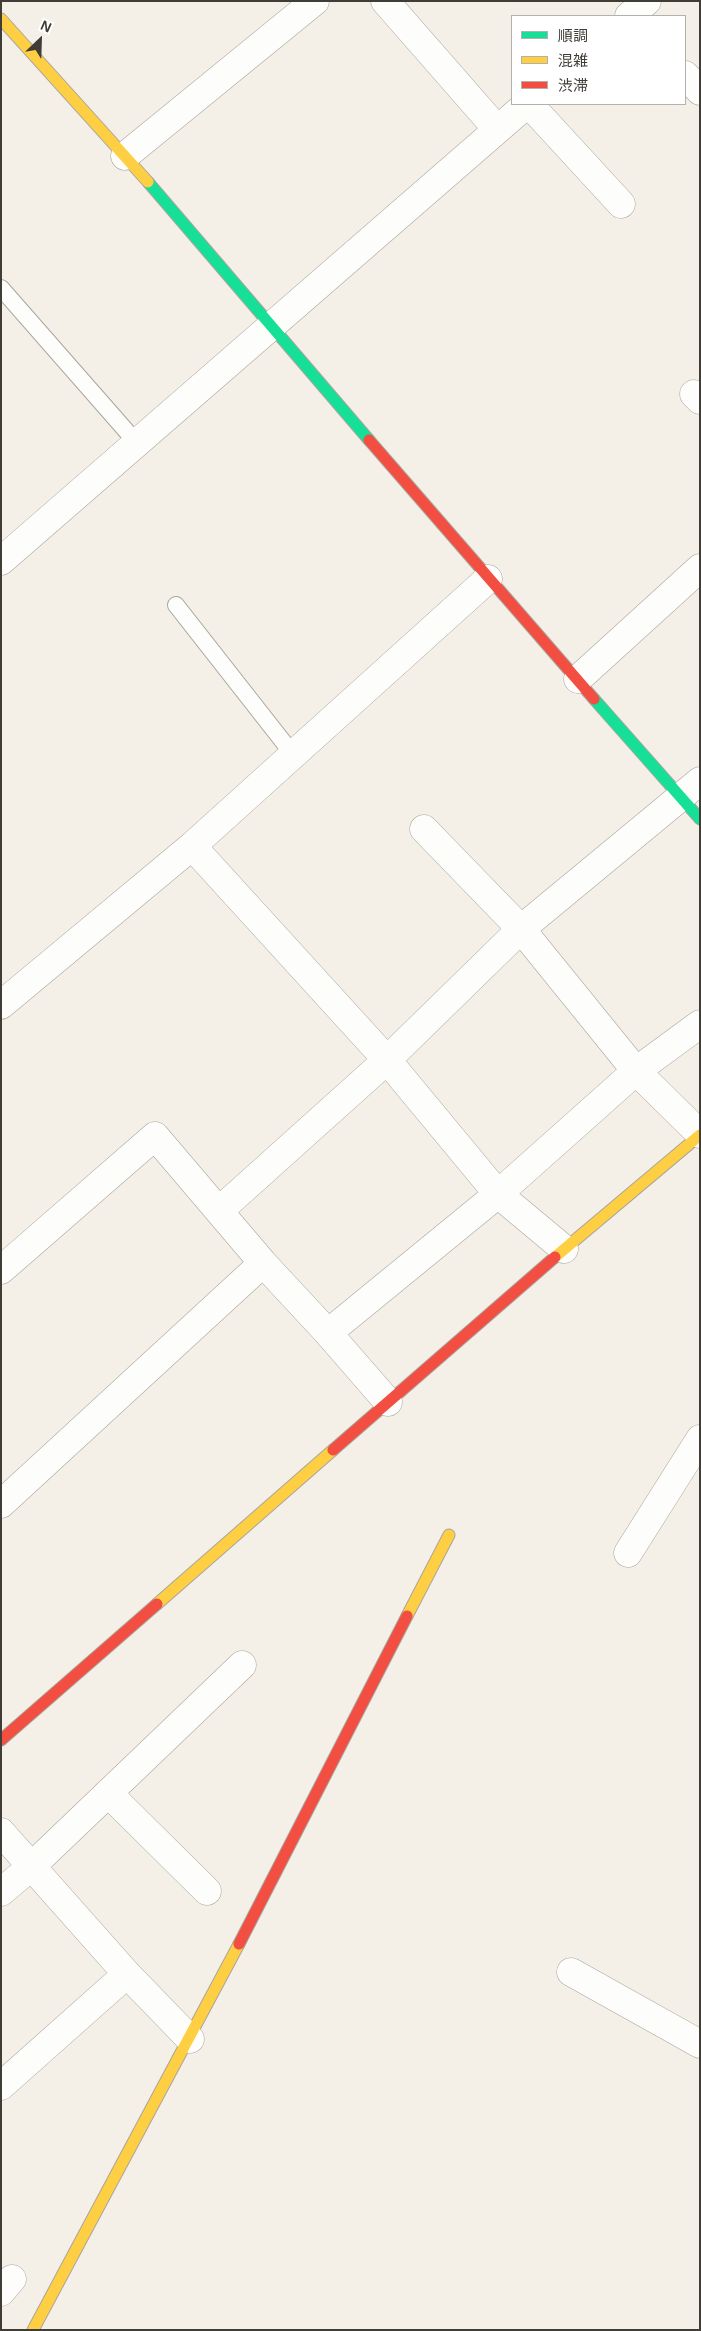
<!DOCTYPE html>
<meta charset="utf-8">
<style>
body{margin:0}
#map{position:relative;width:701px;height:2331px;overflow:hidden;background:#f4efe7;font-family:Helvetica,"Noto Sans JP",sans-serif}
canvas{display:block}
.frame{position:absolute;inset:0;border:2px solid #403c36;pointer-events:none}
.legend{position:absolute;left:511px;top:15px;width:175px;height:90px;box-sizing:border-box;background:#fff;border:1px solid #b3b1af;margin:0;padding:6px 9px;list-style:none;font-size:15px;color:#403c36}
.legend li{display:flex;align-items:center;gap:10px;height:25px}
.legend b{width:25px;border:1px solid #b3b1af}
.north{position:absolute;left:15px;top:15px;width:50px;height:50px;-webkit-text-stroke:4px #fff;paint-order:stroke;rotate:24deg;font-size:14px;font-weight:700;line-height:20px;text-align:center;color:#403c36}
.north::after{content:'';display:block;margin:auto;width:18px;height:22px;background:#403c36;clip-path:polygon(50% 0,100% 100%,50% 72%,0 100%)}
</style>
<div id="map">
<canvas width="701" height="2331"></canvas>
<div class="frame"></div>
<ul class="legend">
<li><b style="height:6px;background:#16e098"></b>順調</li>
<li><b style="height:6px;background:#ffcf43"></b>混雑</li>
<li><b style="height:6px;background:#f24e42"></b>渋滞</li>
</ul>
<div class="north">N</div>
</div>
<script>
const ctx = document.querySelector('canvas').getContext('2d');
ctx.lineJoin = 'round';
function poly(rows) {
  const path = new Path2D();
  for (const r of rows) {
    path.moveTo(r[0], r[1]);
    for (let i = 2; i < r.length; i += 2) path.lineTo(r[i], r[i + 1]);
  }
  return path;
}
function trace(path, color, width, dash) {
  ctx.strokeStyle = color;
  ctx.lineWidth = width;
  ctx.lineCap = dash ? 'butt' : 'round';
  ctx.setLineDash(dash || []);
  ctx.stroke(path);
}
const lane = poly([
 [1,288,136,442],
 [176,605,292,753]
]);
const street = poly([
 [385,1,497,129],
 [629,16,647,1],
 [685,75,700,91],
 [529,104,621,204],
 [125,156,315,1],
 [694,394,700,400],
 [1,561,527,104],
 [578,679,700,568],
 [424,829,521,929,636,1071,700,1134],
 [192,846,387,1060,498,1194,564,1249],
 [1,1005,192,846,488,579],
 [220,1210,387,1060,521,929,700,781],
 [1,1270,155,1136,263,1263,328,1333,388,1402],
 [328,1333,498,1194,636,1071,700,1024],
 [1,1504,263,1263],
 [628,1553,700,1439],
 [108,1793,207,1891],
 [1,1832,127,1974,190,2039],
 [1,1892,32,1866,242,1665],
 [571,1972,700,2044],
 [1,2086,127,1974],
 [1,2292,12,2279]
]);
const fast = poly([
 [148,182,369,440],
 [594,699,700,819]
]);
const slow = poly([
 [1,19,148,182],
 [555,1257,700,1135],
 [157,1604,333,1450],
 [407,1616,449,1535],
 [33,2330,239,1944]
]);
const jam = poly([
 [369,440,594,699],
 [333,1450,555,1257],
 [1,1740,157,1604],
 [239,1944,407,1616]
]);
trace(lane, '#a9a59e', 18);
trace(street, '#a9a59e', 29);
trace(fast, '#a9a59e', 13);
trace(slow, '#a9a59e', 13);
trace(jam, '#a9a59e', 13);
trace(lane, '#fdfdfb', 16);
trace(street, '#fdfdfb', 28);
trace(fast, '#16e098', 11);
trace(slow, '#ffcf43', 11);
trace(jam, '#f24e42', 11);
</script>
